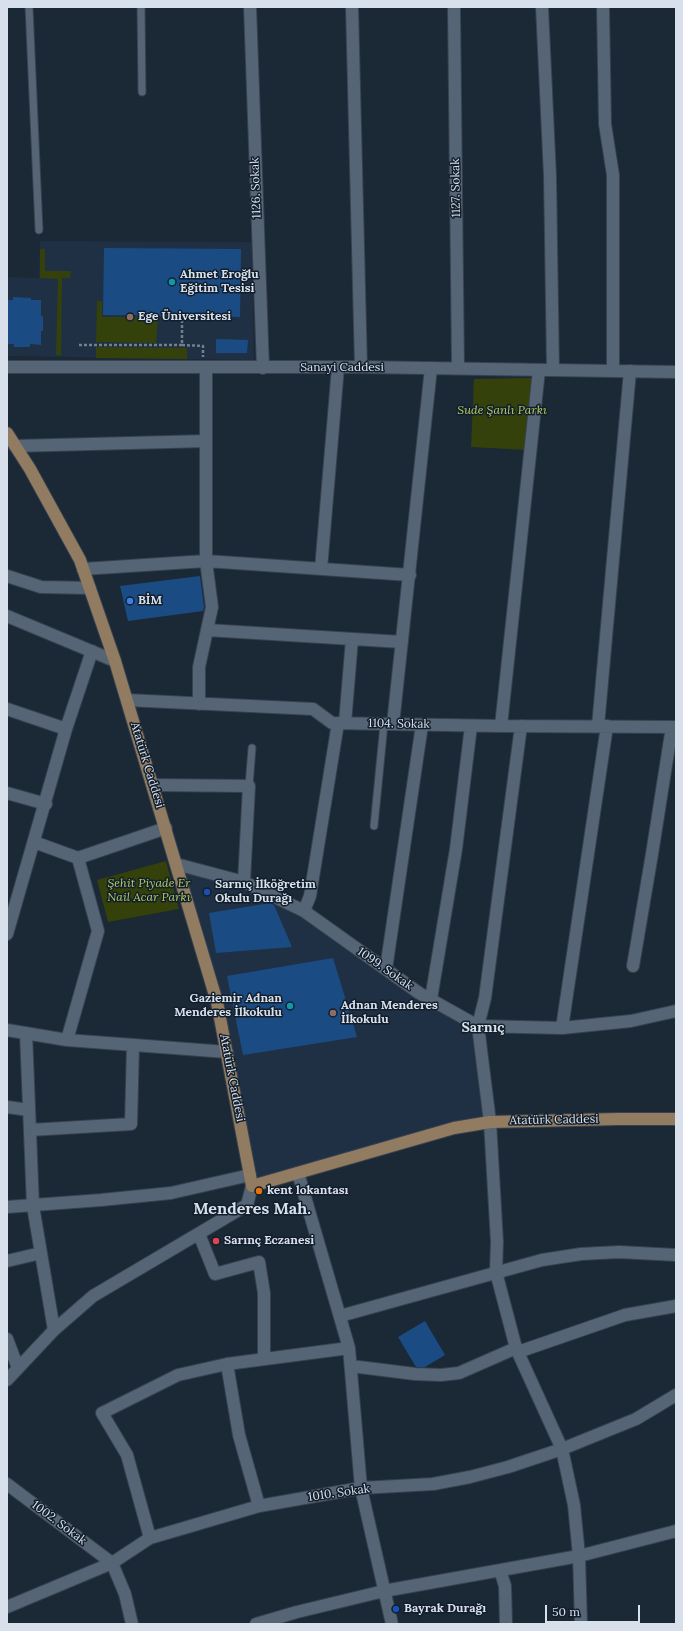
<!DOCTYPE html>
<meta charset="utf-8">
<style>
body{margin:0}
#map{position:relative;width:683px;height:1631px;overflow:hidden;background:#1b2836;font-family:Lora,serif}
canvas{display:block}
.frame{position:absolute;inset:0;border:8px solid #d8e1eb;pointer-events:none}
.scale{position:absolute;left:545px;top:1605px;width:95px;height:18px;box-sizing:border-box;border:2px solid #d8e1eb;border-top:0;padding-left:5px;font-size:12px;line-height:14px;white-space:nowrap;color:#d8e1eb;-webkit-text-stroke:3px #121e2c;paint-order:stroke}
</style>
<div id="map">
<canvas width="683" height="1631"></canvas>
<div class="frame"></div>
<div class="scale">50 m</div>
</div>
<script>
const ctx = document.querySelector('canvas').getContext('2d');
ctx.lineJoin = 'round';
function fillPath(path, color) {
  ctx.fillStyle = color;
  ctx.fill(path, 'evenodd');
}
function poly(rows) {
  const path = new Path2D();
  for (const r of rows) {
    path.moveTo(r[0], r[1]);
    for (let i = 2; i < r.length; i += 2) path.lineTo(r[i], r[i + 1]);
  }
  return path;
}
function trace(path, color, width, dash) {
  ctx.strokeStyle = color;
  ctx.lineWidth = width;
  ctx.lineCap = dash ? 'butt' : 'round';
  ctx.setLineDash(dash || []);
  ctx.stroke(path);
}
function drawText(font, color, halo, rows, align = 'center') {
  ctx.font = font + ' Lora,serif';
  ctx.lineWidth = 3;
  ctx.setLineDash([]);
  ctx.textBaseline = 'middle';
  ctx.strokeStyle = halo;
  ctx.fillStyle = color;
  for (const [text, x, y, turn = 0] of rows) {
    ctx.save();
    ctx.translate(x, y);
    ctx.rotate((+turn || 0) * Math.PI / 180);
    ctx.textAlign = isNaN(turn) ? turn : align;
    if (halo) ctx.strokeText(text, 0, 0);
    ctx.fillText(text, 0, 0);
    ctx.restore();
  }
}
fillPath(poly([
 [40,241,252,242,254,360,7,356,7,277,39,278],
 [176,864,244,882,304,911,478,1026,490,1122,252,1186]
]), '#1f3044');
fillPath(poly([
 [40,249,45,249,45,271,71,271,70,278,62,278,61,356,56,355,58,279,40,278],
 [97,301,102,301,102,317,158,317,156,343,96,342],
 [96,347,187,348,187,359,96,358],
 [534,378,527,450,471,447,474,379],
 [166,861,179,909,108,922,97,880]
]), '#35410a');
fillPath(poly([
 [104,248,241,249,240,317,103,315],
 [13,297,31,298,31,300,41,300,41,316,43,316,43,331,41,331,41,345,30,344,30,347,14,347,14,344,7,344,7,300,13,300],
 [216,339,248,340,247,353,216,353],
 [200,576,204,607,203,611,128,621,120,586],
 [270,903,274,905,292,947,216,953,209,913],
 [333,958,357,1037,243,1055,227,976],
 [425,1321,445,1355,425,1367,416,1367,398,1337]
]), '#1a4c83');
const lane = poly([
 [29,7,39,230],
 [141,7,142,92],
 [249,786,252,748],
 [374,826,384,724]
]);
const street = poly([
 [250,7,263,368],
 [352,7,361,367],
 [454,7,458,368],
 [542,7,550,176,553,370],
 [603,7,605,124,613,175,613,371],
 [15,446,206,441],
 [83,569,206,561,410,575],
 [321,569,338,367],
 [7,576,41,587,90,588],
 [7,616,115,661],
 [207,630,402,642],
 [127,700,313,709,332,723,501,726,676,727],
 [199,704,199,667,212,607,206,561,206,368],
 [7,709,66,729],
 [345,723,352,639],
 [393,724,431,368],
 [501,726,539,370],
 [521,726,485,998,478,1026,490,1122,497,1242,496,1272,516,1348,562,1449,574,1505,579,1556,581,1624],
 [598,726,630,371],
 [153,785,249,786,244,882],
 [7,793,46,804],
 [34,842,78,858,166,828],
 [304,911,310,896,338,723],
 [7,934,66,729,92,651],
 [633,966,652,854,672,727],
 [386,969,422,725],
 [431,999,456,849,471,726],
 [562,1028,607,726],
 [7,1030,67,1040,227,1052],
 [26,1033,33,1206,54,1330],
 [67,1040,98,931,78,858],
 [7,1107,29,1110],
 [30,1130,131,1124,133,1045],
 [298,1173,349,1348,361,1488,392,1624],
 [7,1207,101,1200,171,1193,250,1175],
 [199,1234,215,1274,259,1262,264,1293,264,1359],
 [7,1261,41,1253],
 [340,1316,542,1260,581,1254,619,1252,676,1255],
 [7,1339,18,1368],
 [518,1352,625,1315,676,1306],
 [227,1364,239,1435,259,1506],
 [351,1366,415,1374,441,1375,459,1373,516,1348],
 [7,1380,54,1330,93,1296,247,1205,252,1186],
 [7,1484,112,1563],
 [150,1538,127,1455,102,1413,178,1375,227,1364,349,1348],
 [112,1563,125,1594,132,1624],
 [500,1570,505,1586,506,1624],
 [7,1607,112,1563,150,1538,259,1506,361,1488,433,1484,470,1477,508,1467,562,1449,636,1419,676,1395],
 [256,1624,297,1612,384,1591,579,1556,676,1531]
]);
const secondary = poly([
 [7,367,361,367,676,372],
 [176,864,244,882,304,911,419,993,478,1026,562,1028,631,1021,676,1011]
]);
const primary = poly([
 [7,433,30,469,80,560,115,661,217,1002,252,1186,454,1128,490,1122,618,1119,676,1119]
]);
trace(lane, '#38424e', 9);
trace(street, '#38424e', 14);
trace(secondary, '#38424e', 14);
trace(primary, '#38424e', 14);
trace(poly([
 [182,320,182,345,203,346,203,357],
 [79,345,182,345]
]), '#747f8c', 2.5, [3, 2]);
trace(lane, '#566576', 7);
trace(street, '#566576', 12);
trace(secondary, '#566576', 12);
trace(primary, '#917c62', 12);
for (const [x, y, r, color] of [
 [172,282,4,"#0f9aa8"],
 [130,317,4,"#8d6e63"],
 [130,601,4,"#3f7fe0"],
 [207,892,4,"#1a4fb4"],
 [290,1006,4,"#0f9aa8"],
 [333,1013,4,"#8d6e63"],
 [259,1191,4,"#e8710a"],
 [216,1241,4,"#e0444e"],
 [396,1609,4,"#1a4fb4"]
]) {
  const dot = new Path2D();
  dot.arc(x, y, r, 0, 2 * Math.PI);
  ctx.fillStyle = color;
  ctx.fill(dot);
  trace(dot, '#121e2c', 1.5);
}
drawText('12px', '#d8e1eb', '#121e2c', [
 ["1126. Sokak",256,188,-92],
 ["1127. Sokak",456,188,-91],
 ["Sanayi Caddesi",342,368],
 ["1104. Sokak",399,724,1],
 ["Atatürk Caddesi",147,765,73],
 ["1099. Sokak",385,969,35],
 ["Atatürk Caddesi",232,1078,79],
 ["Atatürk Caddesi",554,1120,-1],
 ["1010. Sokak",339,1493,-8],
 ["1002. Sokak",59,1523,37]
]);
drawText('bold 12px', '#d8e1eb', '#121e2c', [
 ["Ahmet Eroğlu",180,275],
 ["Eğitim Tesisi",180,289],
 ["Ege Üniversitesi",138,317],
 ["BİM",138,601],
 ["Sarnıç İlköğretim",215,885],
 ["Okulu Durağı",215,899],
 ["Gaziemir Adnan",282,999,"right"],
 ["Menderes İlkokulu",282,1013,"right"],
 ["Adnan Menderes",341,1006],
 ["İlkokulu",341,1020],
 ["kent lokantası",267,1191],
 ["Sarınç Eczanesi",224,1241],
 ["Bayrak Durağı",404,1609]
], 'left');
drawText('italic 12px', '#b4ce64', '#121e2c', [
 ["Sude Şanlı Parkı",502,411],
 ["Şehit Piyade Er",149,884],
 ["Nail Acar Parkı",149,898]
]);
drawText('bold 14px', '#d8e1eb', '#121e2c', [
 ["Sarnıç",483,1028]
]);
drawText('bold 16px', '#d8e1eb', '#121e2c', [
 ["Menderes Mah.",252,1209]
]);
</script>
